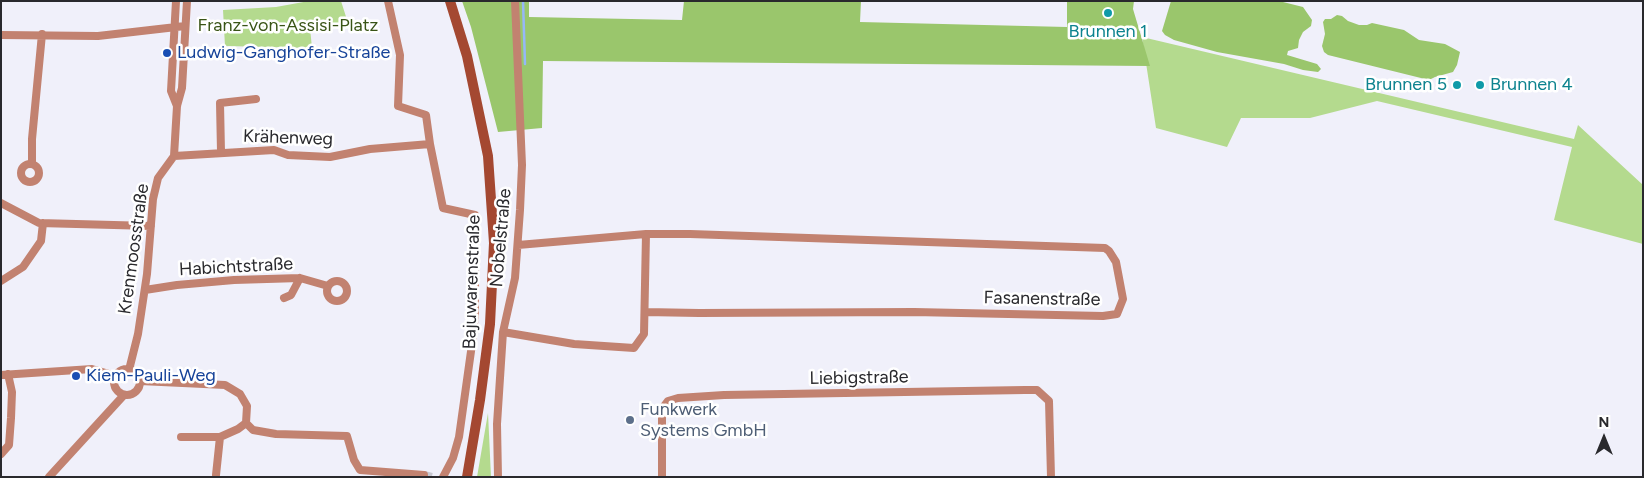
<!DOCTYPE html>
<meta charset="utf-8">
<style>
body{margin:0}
#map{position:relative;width:1644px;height:478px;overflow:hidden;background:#f0f0fa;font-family:Figtree,sans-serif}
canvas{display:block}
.frame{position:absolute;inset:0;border:2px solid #29292d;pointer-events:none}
.north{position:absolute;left:1579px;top:413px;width:50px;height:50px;-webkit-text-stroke:4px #fff;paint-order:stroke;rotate:0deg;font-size:14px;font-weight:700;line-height:20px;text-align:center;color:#29292d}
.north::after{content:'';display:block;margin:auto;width:18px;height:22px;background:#29292d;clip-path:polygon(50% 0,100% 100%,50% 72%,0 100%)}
</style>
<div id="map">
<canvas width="1644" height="478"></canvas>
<div class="frame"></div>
<div class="north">N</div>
</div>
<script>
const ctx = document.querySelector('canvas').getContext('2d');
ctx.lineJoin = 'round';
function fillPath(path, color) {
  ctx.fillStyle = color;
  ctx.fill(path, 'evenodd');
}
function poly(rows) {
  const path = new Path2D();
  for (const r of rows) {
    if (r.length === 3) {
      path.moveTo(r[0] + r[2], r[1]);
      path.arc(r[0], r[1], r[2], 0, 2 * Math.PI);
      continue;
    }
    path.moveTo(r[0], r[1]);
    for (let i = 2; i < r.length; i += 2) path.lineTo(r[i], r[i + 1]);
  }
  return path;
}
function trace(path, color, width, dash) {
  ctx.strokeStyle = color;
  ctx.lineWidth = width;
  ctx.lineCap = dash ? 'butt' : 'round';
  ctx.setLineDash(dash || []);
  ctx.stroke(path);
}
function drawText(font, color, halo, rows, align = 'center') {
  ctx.font = font + ' Figtree,sans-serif';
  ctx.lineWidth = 5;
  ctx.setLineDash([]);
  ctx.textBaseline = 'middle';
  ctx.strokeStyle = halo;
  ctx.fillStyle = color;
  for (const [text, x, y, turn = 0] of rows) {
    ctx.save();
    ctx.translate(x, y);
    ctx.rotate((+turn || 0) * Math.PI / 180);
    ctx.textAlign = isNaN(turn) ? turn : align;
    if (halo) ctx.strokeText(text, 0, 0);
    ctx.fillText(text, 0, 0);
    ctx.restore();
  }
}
fillPath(poly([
 [309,1,341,1,348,23,310,28,312,48,225,46,223,10,276,7],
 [1142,37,1574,139,1578,125,1643,185,1643,244,1554,220,1572,147,1377,101,1310,118,1241,118,1227,147,1156,128],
 [488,413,491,477,477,477]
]), '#b4da8e');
fillPath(poly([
 [462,1,529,1,529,17,682,20,684,1,861,1,860,22,1067,27,1067,1,1134,1,1133,9,1150,66,543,61,542,128,498,132,471,27],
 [1171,1,1279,1,1303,7,1312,20,1311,26,1303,32,1299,40,1298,48,1288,51,1287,55,1317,64,1321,69,1318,72,1303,70,1284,64,1217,52,1174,40,1165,35,1162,31],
 [1337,15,1342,16,1348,21,1359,25,1367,25,1372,23,1404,30,1419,40,1445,44,1460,52,1457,65,1453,72,1435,77,1429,80,1328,55,1324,52,1322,46,1325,34,1323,22,1325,19,1331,19]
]), '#9ac66c');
trace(poly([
 [523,1,525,64]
]), '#96b7f9', 2.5);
trace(poly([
 [424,475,432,477]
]), '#c8c8d1', 8, [8, 4]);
trace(poly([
 [176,1,171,91,177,106],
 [388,1,400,55,398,106,426,115,430,144,443,208,475,215,475,312,473,337,459,437,453,458,443,477],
 [1,35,98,36,185,26],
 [221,152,220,103,256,99],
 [174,156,274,150,288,155,330,157,370,149,430,144],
 [32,163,32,139,42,34],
 [30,173,9],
 [1,203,39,223,151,226],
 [518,245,646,234,690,234,1105,248,1109,251,1116,262,1123,299,1117,314,1103,316,914,312,699,313,645,312],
 [1,281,23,267,41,241,43,223],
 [337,291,10],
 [145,290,177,285,234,280,300,278,328,286],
 [284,298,291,295,300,278],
 [503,332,574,344,634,348,644,334,646,234],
 [127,382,13],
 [129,370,138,334,147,274,153,199,158,178,174,156,177,106,182,88,187,1],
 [1,375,92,369,116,376],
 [140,381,225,385,240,394,247,406,246,423,253,430,276,434,347,436,354,460,360,470,424,475],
 [181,437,220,437,238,429,246,423],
 [1,454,9,445,11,418,12,392,8,374],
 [216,475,220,437],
 [49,477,124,395],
 [498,477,497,424,503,332,515,278,520,210,522,165,515,1],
 [662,477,662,409,668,401,678,398,724,395,1025,390,1037,390,1049,401,1051,477]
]), '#c28270', 8);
trace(poly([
 [450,1,467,56,488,156,494,243,490,324,480,400,467,477]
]), '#a44831', 10);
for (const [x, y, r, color] of [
 [1108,13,5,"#0f9aa8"],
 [167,53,5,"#1a4fb4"],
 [1457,85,5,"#0f9aa8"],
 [1480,85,5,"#0f9aa8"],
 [76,376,5,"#1a4fb4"],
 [630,420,5,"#5c6f8a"]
]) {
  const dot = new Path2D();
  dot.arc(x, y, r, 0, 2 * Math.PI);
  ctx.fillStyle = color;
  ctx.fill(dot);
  trace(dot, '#fff', 2);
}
drawText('18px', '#395416', '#fff', [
 ["Franz-von-Assisi-Platz",288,26]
]);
drawText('18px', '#0d838f', '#fff', [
 ["Brunnen 1",1108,32],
 ["Brunnen 5",1447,85,"right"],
 ["Brunnen 4",1490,85,"left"]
]);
drawText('18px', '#164399', '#fff', [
 ["Ludwig-Ganghofer-Straße",177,53],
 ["Kiem-Pauli-Weg",86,376]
], 'left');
drawText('18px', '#29292d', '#fff', [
 ["Krähenweg",288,138,2],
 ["Nobelstraße",501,238,-85],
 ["Krenmoosstraße",134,249,-82],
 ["Habichtstraße",236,267,-3],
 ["Bajuwarenstraße",472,282,-88],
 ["Fasanenstraße",1042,299,1],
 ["Liebigstraße",859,378,-1]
]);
drawText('18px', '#4e5e75', '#fff', [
 ["Funkwerk",640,410],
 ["Systems GmbH",640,431]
], 'left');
</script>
